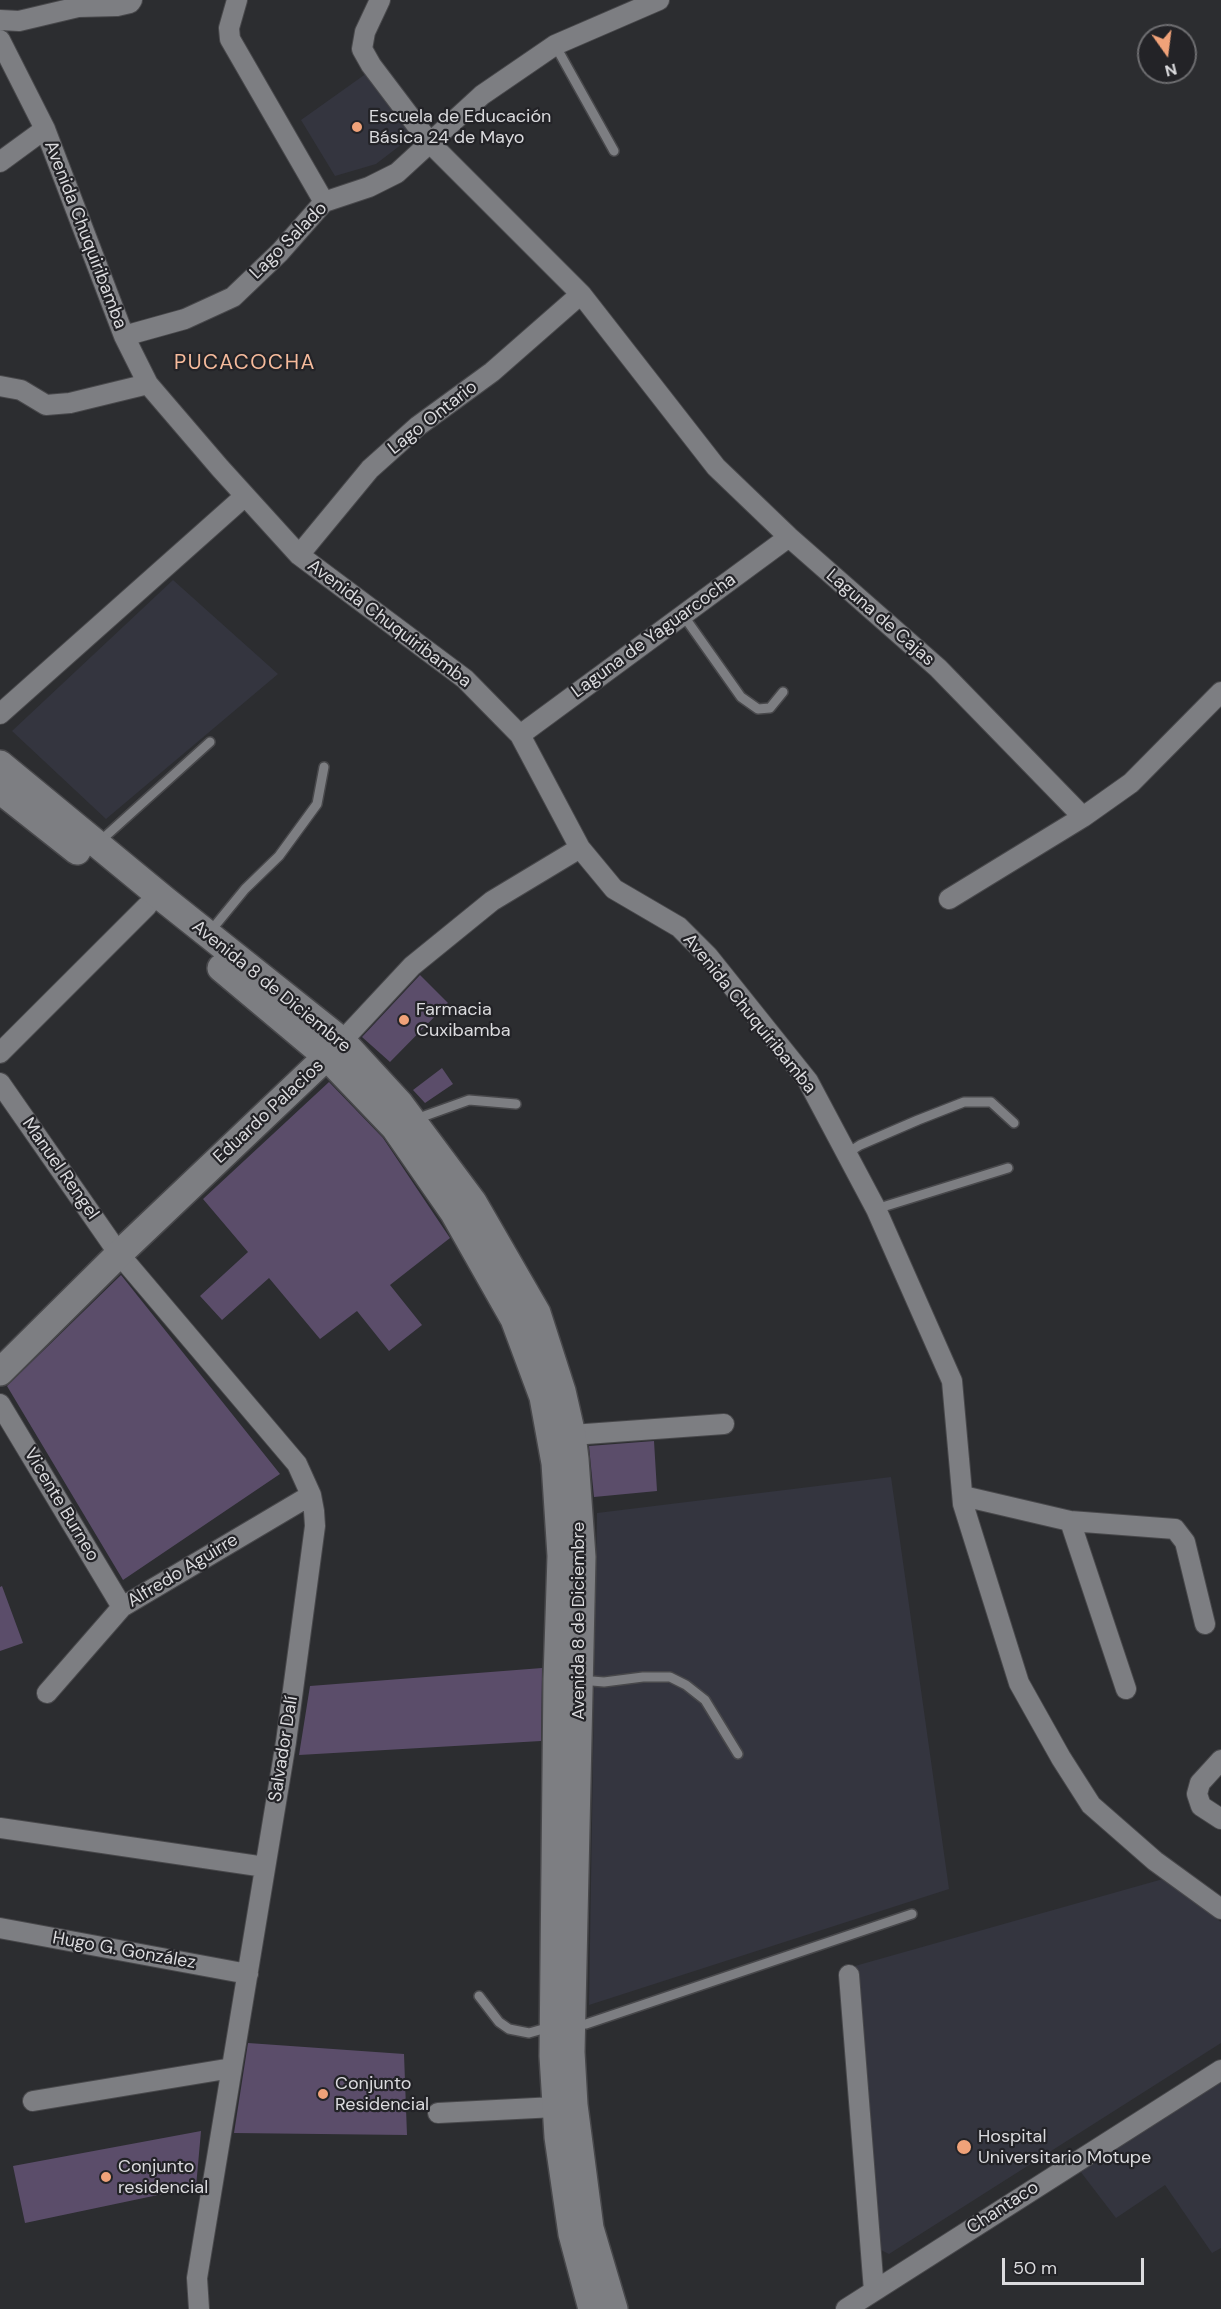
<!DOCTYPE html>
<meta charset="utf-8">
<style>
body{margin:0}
#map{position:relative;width:1221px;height:2309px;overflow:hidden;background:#2c2d30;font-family:"DM Sans",sans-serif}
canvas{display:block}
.north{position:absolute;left:1137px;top:24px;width:60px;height:60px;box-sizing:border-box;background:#232327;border:2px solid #6d6d70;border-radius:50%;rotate:166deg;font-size:16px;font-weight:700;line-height:24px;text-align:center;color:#dbdbde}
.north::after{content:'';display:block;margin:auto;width:21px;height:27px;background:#f0a279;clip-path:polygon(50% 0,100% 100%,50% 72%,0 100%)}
.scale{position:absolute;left:1002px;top:2258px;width:142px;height:27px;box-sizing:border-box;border:3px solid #dbdbde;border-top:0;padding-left:8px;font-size:18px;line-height:21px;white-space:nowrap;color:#dbdbde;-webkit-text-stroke:4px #232327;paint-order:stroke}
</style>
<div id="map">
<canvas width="1221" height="2309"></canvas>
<div class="north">N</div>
<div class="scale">50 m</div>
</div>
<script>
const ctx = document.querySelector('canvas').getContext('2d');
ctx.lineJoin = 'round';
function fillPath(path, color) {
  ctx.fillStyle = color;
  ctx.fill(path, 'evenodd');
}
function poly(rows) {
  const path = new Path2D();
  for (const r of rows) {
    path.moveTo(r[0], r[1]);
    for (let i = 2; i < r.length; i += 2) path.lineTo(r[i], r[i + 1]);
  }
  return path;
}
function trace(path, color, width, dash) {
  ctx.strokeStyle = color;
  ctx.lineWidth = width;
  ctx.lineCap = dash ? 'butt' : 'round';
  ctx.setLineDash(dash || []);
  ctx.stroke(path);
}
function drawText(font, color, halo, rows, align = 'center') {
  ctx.font = font + ' "DM Sans",sans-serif';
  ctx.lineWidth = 4.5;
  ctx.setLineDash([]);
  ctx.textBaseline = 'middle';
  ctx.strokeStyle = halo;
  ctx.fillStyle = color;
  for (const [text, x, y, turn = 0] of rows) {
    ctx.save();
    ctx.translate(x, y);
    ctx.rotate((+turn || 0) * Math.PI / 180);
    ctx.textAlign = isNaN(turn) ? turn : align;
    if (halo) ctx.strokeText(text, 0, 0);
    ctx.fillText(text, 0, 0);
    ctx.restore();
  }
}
fillPath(poly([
 [367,73,415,134,376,164,335,176,301,120],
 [173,580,278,674,106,819,12,731],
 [891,1477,949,1889,589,2005,597,1513],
 [1163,1879,1221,1922,1221,2043,889,2254,881,2250,855,1966],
 [1221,2081,1221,2248,1212,2253,1165,2185,1116,2218,1080,2171]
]), '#34353f');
fillPath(poly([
 [420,975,448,1003,390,1062,362,1037],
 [442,1068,453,1084,425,1103,413,1090],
 [329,1082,383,1138,450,1238,390,1285,422,1325,389,1351,357,1311,320,1339,269,1278,222,1320,200,1296,248,1252,203,1199],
 [121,1275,280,1474,123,1580,7,1386],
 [654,1441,657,1491,594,1497,589,1446],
 [2,1586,23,1643,0,1651,0,1587],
 [542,1668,541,1741,299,1755,310,1686],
 [248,2043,404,2054,407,2135,234,2133],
 [201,2131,196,2187,25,2223,13,2166]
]), '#5b4d6a');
const lane = poly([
 [555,45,614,151],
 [683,615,741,697,758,709,770,708,783,692],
 [98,843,210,742],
 [209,933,245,889,279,856,317,804,324,767],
 [416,1119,469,1100,516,1104],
 [846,1154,860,1145,918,1120,964,1102,991,1102,1014,1123],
 [876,1209,1008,1168],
 [580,1680,604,1682,643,1677,670,1677,686,1685,705,1700,738,1754],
 [479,1996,499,2022,509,2029,529,2033,550,2027],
 [573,2025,586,2024,912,1914]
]);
const street = poly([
 [237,0,229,28,230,39,324,202],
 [380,0,365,32,362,49,371,65,430,143,581,294,716,467,789,537,938,668,1083,817,949,899],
 [0,20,19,21,78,7,117,6,130,3,132,0],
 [0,40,45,129,124,336,148,384,220,468,299,555,465,679,520,735,580,848,614,889,679,927,708,956,808,1081,876,1209,952,1381,963,1504,1019,1683,1061,1758,1091,1805,1155,1861,1221,1909],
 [0,162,45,129],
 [124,336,185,319,233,297,280,252,324,202,369,187,397,173,482,95,555,45,659,0],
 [0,386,21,390,46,405,70,403,148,384],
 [299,555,370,469,418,426,492,372,581,294],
 [0,714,245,496],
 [520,735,789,537],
 [1083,817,1131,783,1221,692],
 [342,1041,412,966,492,901,580,848],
 [0,1053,147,906],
 [0,1083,119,1254,297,1464,311,1495,314,1511,315,1526,286,1742,197,2278,199,2309],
 [0,1404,122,1607],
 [572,1435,724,1424],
 [963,1496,1070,1521,1175,1529,1185,1542,1205,1624],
 [1070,1521,1126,1689],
 [47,1693,122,1607,311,1495],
 [1221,1760,1200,1783,1197,1794,1201,1806,1221,1819],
 [0,1828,265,1867],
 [0,1928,248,1974],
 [849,1975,874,2291],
 [33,2101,232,2068],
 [438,2113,555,2107],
 [846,2309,1221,2070]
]);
const secondary = poly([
 [0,764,165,900,342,1041,400,1104,473,1202,537,1313,562,1391,572,1435,575,1459,582,1557,571,2052,574,2105,590,2228,614,2309],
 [0,790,77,851],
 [221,968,327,1057,395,1128,454,1213,514,1319,543,1397,555,1463,561,1556,557,1679,553,2056,558,2137,572,2234,592,2309],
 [0,1372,119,1254,340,1044]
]);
trace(lane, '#48484b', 12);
trace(street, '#48484b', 22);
trace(secondary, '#48484b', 30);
trace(lane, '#7d7e82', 9);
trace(street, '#7d7e82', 20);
trace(secondary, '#7d7e82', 27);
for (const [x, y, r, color] of [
 [357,127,6,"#f0a279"],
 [404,1020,6,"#f0a279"],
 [323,2094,6,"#f0a279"],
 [964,2147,8,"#f0a279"],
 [106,2177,6,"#f0a279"]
]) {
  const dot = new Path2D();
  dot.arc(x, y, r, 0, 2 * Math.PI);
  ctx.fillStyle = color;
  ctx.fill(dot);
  trace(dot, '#232327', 2);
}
drawText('18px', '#dbdbde', '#232327', [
 ["Escuela de Educación",369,117],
 ["Básica 24 de Mayo",369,138],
 ["Farmacia",416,1010],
 ["Cuxibamba",416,1031],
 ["Conjunto",335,2084],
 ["Residencial",335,2105],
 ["Hospital",978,2137],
 ["Universitario Motupe",978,2158],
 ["Conjunto",118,2167],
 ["residencial",118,2188]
], 'left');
drawText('18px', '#dbdbde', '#232327', [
 ["Avenida Chuquiribamba",85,235,69],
 ["Lago Salado",289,241,-45],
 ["Lago Ontario",433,418,-38],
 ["Laguna de Cajas",880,618,41],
 ["Avenida Chuquiribamba",389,624,37],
 ["Laguna de Yaguarcocha",654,636,-36],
 ["Avenida 8 de Diciembre",271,987,39],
 ["Avenida Chuquiribamba",749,1014,51],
 ["Eduardo Palacios",269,1112,-43],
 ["Manuel Rengel",60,1169,55],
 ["Vicente Burneo",61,1505,59],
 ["Alfredo Aguirre",183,1571,-31],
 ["Avenida 8 de Diciembre",579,1621,-90],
 ["Salvador Dalí",284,1749,-81],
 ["Hugo G. González",124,1951,10],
 ["Chantaco",1003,2208,-33]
]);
ctx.letterSpacing = '1.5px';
drawText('21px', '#f6bb9c', '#232327', [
 ["PUCACOCHA",245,363]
]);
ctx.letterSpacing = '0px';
</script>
